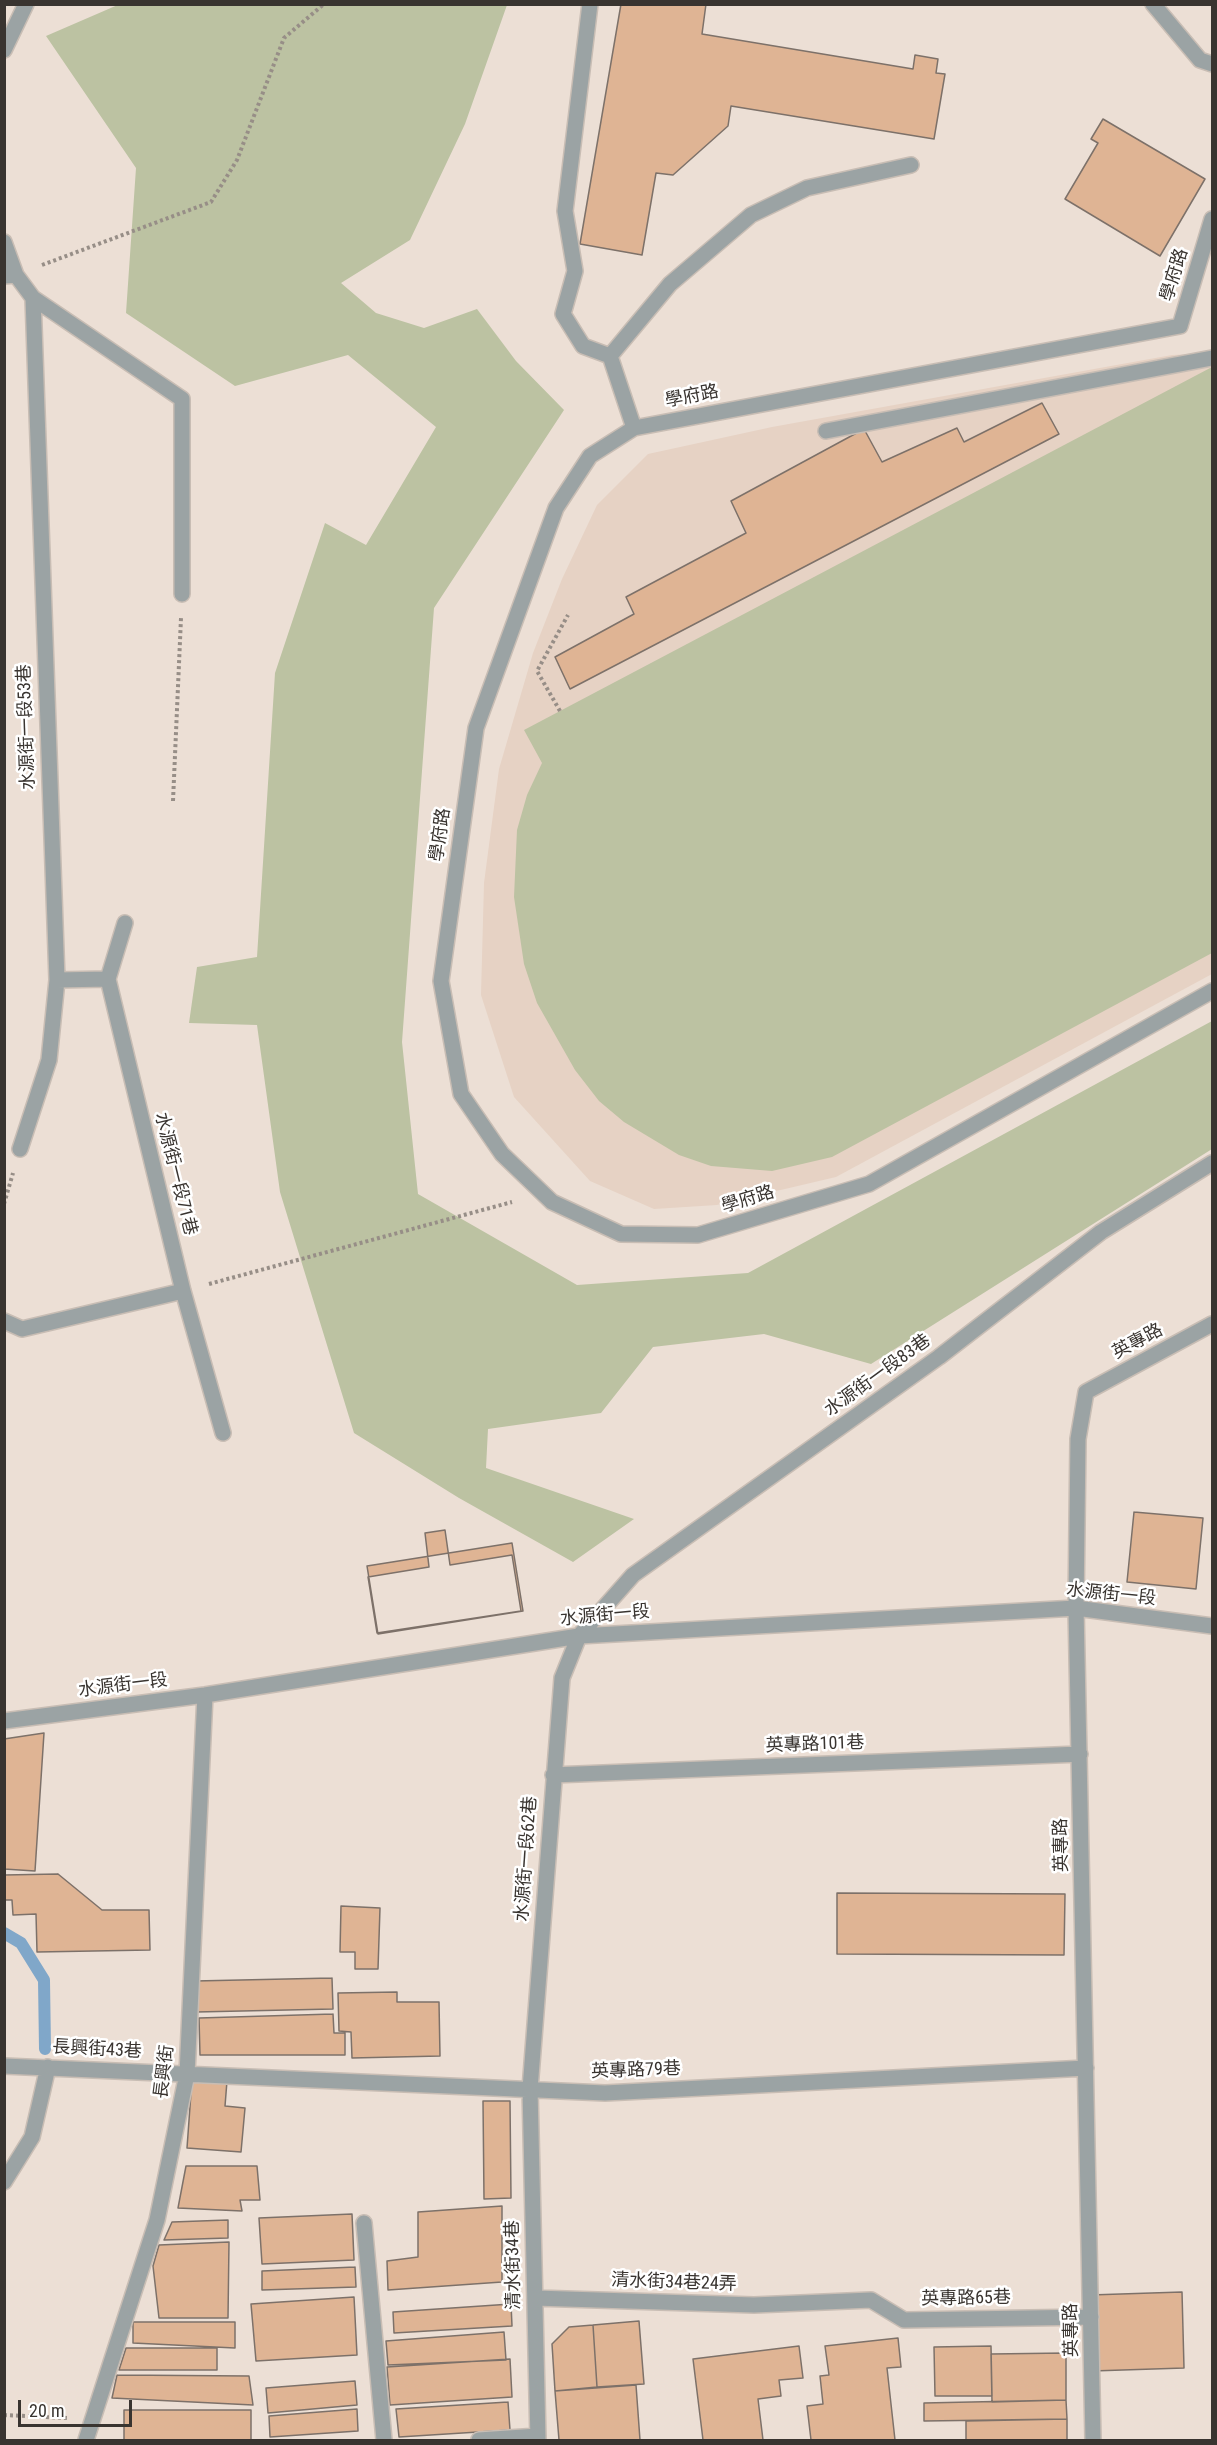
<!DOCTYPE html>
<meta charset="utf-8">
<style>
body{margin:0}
#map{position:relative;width:1217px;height:2445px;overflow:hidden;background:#ecdfd5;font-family:"Roboto Condensed",sans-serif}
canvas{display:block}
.frame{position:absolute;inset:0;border:6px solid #393430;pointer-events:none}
.scale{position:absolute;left:18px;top:2400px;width:114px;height:27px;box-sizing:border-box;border:3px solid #393430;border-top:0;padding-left:8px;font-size:18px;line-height:21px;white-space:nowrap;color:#393430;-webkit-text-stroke:4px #fff;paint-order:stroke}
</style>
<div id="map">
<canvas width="1217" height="2445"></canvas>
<div class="frame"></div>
<div class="scale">20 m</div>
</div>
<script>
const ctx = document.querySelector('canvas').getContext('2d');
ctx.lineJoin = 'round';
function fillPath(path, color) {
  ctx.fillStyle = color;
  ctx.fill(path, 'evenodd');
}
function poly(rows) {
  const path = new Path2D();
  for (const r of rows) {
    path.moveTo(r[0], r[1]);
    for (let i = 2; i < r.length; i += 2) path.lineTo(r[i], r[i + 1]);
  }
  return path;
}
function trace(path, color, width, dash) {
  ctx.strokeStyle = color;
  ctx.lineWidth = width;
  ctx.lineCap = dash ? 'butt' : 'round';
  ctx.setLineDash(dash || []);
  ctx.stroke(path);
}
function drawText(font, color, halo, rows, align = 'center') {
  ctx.font = font + ' "Roboto Condensed","Noto Sans TC",sans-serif';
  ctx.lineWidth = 5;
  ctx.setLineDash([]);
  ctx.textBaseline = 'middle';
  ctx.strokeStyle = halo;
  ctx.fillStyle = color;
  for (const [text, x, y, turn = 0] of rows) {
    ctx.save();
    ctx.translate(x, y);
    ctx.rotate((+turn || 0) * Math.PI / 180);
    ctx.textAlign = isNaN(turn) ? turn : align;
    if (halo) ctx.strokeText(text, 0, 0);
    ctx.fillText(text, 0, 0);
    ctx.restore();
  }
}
fillPath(poly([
 [1212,353,1212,974,836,1177,717,1205,654,1209,590,1181,514,1097,481,995,484,883,499,769,533,653,562,579,597,505,648,454,772,427,1172,355]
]), '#e6d2c4');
fillPath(poly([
 [120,4,507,5,465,124,410,240,341,283,376,313,424,328,477,309,516,361,564,410,434,608,402,1042,418,1194,577,1285,748,1273,1212,1021,1212,1149,871,1364,764,1334,653,1347,601,1413,488,1429,486,1468,634,1519,573,1562,459,1498,354,1433,280,1192,257,1025,189,1023,197,967,257,957,275,673,325,523,366,545,436,427,348,355,235,386,126,313,136,168,46,36],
 [1212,367,1212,953,832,1157,772,1171,711,1166,679,1155,624,1122,599,1101,575,1070,537,1003,524,964,514,897,517,830,527,795,542,763,524,730]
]), '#bcc2a2');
trace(poly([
 [4,1933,21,1943,44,1980,45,2049]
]), '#80a7c9', 12);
const building = poly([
 [621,4,706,4,702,34,913,69,915,55,938,59,936,73,945,74,934,139,731,106,728,126,673,175,656,173,642,255,580,244,621,4],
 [1103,119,1205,179,1160,256,1065,199,1098,143,1091,139,1103,119],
 [1042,403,1059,434,570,689,555,657,634,614,626,597,746,533,731,501,864,429,882,462,957,428,964,442,1042,403],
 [1134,1512,1203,1518,1196,1589,1127,1582,1134,1512],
 [445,1530,450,1565,512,1555,521,1611,377,1633,368,1577,429,1567,425,1533,445,1530],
 [512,1543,523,1611,378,1634,367,1566,512,1543],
 [44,1733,35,1871,4,1869,4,1739,44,1733],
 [58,1874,102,1910,149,1910,150,1950,37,1952,36,1914,13,1915,12,1900,4,1900,4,1875,58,1874],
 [837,1893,1065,1894,1064,1955,837,1954,837,1893],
 [341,1906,380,1908,378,1969,355,1969,355,1952,340,1952,341,1906],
 [332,1978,333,2009,196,2012,195,1981,332,1978],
 [397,1992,397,2002,439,2002,440,2056,352,2058,351,2032,339,2031,338,1993,397,1992],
 [333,2014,334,2033,345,2033,345,2055,200,2055,199,2018,333,2014],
 [192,2079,227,2081,225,2106,245,2108,241,2152,187,2148,192,2079],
 [483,2101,510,2101,511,2198,484,2199,483,2101],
 [186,2166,257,2166,260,2200,240,2200,242,2211,178,2208,186,2166],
 [502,2206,502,2282,388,2290,387,2261,418,2257,418,2212,502,2206],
 [352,2214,354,2260,262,2264,259,2218,352,2214],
 [228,2220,228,2238,164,2240,172,2222,228,2220],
 [229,2242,228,2318,159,2318,153,2266,159,2245,229,2242],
 [355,2267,356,2287,262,2290,262,2271,355,2267],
 [1182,2292,1184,2368,1092,2371,1090,2295,1182,2292],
 [354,2297,357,2355,256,2361,251,2304,354,2297],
 [511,2304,512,2326,394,2333,393,2312,511,2304],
 [639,2321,644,2384,597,2387,593,2325,639,2321],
 [133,2322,235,2322,235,2348,133,2343,133,2322],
 [593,2325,597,2387,555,2391,552,2344,569,2327,593,2325],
 [504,2332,506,2360,388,2365,386,2341,504,2332],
 [898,2338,901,2367,887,2368,895,2440,811,2440,807,2406,823,2404,820,2376,829,2375,825,2346,898,2338],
 [799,2346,803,2378,779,2380,781,2396,758,2399,763,2440,703,2440,693,2359,799,2346],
 [991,2346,992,2396,935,2396,934,2347,991,2346],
 [126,2348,217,2348,217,2370,119,2370,126,2348],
 [1066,2353,1066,2400,992,2402,991,2354,1066,2353],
 [510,2359,512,2397,390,2405,387,2367,510,2359],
 [117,2375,249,2376,253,2405,112,2398,117,2375],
 [355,2381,357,2405,268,2413,266,2388,355,2381],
 [636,2385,640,2440,559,2440,555,2391,636,2385],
 [1066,2400,1067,2419,924,2421,924,2403,1066,2400],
 [508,2402,510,2430,399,2437,396,2409,508,2402],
 [357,2409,358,2431,270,2437,269,2416,357,2409],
 [124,2410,251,2410,251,2440,124,2440,124,2410],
 [1067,2419,1067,2440,966,2440,966,2421,1067,2419]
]);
fillPath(building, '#dfb494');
trace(building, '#7d7169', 1.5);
const minor = poly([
 [590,4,565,211,575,271,563,314,583,346,610,356,634,428],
 [1153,4,1200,60,1212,64],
 [4,50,26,4],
 [1212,219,1180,326,634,428,590,456,556,508,476,728,441,981,461,1094,502,1154,552,1202,621,1234,698,1235,869,1184,1212,991],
 [4,242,16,275],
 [4,276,16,275,33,298,182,399,182,594],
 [610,356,670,284,751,215,807,188,911,165],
 [826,431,1212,358],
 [125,923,108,979,183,1291,223,1433],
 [57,980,108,979],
 [20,1149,49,1060,57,980,33,298],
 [4,1321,22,1329,183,1291],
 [4,1721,205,1695,579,1636,1076,1608,1212,1626],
 [553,1775,1080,1754],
 [4,2066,605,2093,1086,2068],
 [4,2182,32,2137,48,2067],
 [364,2223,384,2440],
 [535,2298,754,2305,871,2300,904,2320,1091,2317],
 [86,2440,157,2220,187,2074,205,1695],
 [479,2440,538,2436],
 [538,2440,530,2089,562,1678,579,1636,633,1575,939,1357,1101,1232,1212,1163],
 [1093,2440,1076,1608,1078,1439,1086,1392,1212,1324]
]);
trace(minor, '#c8bdb4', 18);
trace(poly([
 [42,265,211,202,237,160,284,38,324,4],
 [560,711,537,671,568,615],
 [173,801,181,618],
 [4,1204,13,1173],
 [209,1284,512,1202],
 [4,2415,67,2418]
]), '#978e87', 4, [3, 3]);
trace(minor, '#9ba3a4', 15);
drawText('18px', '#393430', '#fff', [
 ["學府路",1175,275,-73],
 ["學府路",692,397,-11],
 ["水源街一段53巷",27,727,-92],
 ["學府路",441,835,-82],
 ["水源街一段71巷",175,1174,76],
 ["學府路",748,1200,-17],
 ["英專路",1138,1342,-28],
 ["水源街一段83巷",878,1376,-36],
 ["水源街一段",1111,1595,6],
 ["水源街一段",605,1616,-5],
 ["水源街一段",123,1686,-7],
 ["英專路101巷",815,1745,-2],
 ["英專路",1062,1845,-91],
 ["水源街一段62巷",527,1859,-86],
 ["長興街43巷",97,2050,3],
 ["英專路79巷",636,2071,-2],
 ["長興街",165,2072,-83],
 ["清水街34巷",514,2265,-91],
 ["清水街34巷24弄",674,2283,2],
 ["英專路65巷",966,2299,-1],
 ["英專路",1072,2330,-91]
]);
</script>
